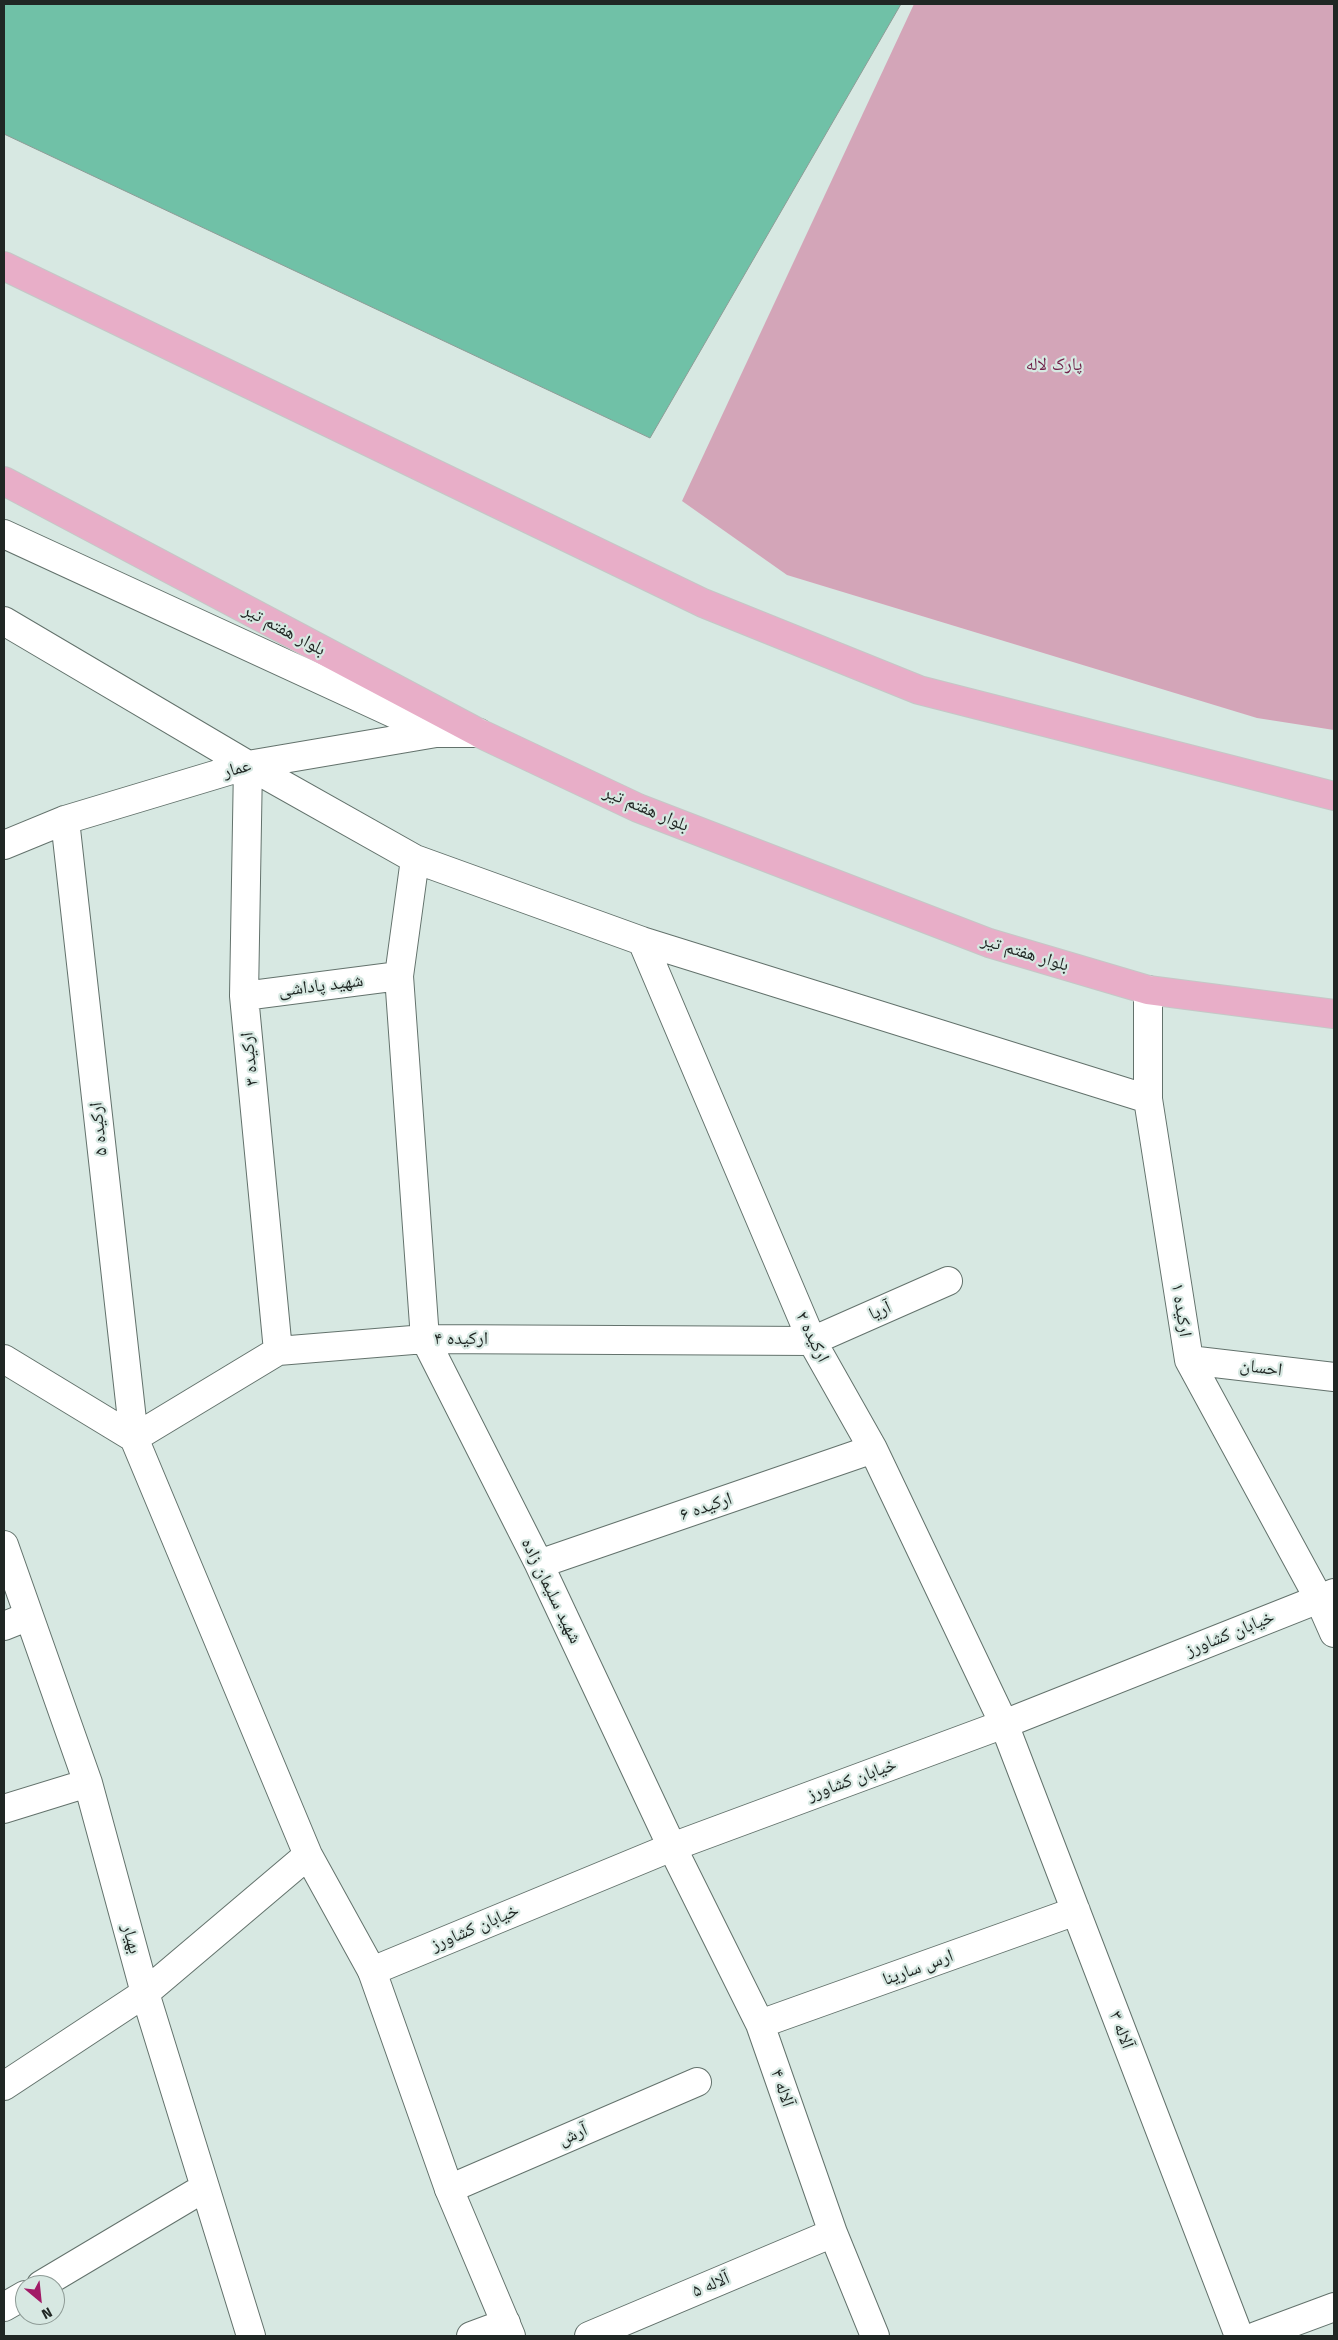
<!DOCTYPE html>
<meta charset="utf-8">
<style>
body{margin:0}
#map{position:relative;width:1338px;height:2340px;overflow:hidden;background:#d7e8e2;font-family:"Fira Sans",sans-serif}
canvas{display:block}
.frame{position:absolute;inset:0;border:5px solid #202724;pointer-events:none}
.north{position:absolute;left:15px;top:2275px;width:50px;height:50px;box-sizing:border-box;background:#d7e8e2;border:1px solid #8e9b96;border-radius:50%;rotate:152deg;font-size:14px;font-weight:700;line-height:20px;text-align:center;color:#202724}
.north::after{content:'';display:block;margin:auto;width:18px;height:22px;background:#a21b67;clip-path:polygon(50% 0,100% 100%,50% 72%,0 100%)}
</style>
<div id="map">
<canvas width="1338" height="2340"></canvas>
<div class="frame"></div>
<div class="north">N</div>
</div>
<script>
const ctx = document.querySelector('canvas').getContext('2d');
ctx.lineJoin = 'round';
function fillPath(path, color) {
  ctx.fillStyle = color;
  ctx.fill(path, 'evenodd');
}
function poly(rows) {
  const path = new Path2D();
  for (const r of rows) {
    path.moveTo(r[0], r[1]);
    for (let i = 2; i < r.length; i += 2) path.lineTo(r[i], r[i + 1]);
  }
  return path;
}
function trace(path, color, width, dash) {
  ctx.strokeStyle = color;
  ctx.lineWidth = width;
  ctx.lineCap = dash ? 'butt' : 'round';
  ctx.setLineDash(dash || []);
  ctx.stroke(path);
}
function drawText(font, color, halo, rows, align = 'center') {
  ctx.font = font + ' "Fira Sans","Noto Naskh Arabic",sans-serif';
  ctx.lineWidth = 4.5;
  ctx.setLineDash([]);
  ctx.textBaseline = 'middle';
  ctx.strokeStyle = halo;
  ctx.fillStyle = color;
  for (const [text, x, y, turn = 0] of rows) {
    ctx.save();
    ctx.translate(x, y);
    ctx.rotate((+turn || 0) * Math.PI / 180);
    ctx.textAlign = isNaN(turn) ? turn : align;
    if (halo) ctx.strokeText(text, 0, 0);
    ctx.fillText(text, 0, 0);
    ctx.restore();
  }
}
fillPath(poly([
 [914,4,1334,4,1334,730,1257,718,787,575,682,501]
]), '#d3a5b8');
const building = poly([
 [4,4,901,4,650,438,4,134,4,4]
]);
fillPath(building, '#70c1a7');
trace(building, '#8c9c96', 1);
const minor = poly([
 [4,534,436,733],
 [4,621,248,765,415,859,642,941,1148,1099],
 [248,765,244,996,278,1351],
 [65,820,134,1438,278,1351,425,1339,812,1341,948,1281],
 [4,845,65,820,248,765,436,733,479,733],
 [415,859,399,976,425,1339,539,1564,672,1847,760,2024,833,2233,875,2336],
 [642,941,812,1341,873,1449,1004,1724,1239,2336],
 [1148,990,1148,1099,1189,1360,1319,1599,1334,1633],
 [244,996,399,976],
 [4,1359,134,1438,308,1855,372,1971],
 [1189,1360,1334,1377],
 [4,1545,88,1783,145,1993,251,2336],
 [539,1564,873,1449],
 [4,1626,29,1616],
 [4,1809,88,1783],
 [760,2024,1076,1911],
 [4,2086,145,1993,308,1855],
 [449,2189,697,2082],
 [41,2285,204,2188],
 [4,2307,25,2295],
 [471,2336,506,2323],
 [589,2336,833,2233],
 [1256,2336,1334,2307]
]);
const tertiary = poly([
 [511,2336,449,2189,372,1971,672,1847,1004,1724,1334,1593]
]);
const primary = poly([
 [4,266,703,603,919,690,1334,796],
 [4,481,479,733,638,808,989,943,1148,990,1334,1014]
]);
trace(minor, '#63726c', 30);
trace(tertiary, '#63726c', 30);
trace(primary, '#c5c7c6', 30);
trace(minor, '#fff', 28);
trace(tertiary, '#fff', 28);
trace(primary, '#e8aec8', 28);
drawText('18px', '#70224a', '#d7e8e2', [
 ["پارک لاله",1054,365]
]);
drawText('18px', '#202724', '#d7e8e2', [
 ["بلوار هفتم تیر",284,630,28],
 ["عمار",237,769,-15],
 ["بلوار هفتم تیر",646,809,23],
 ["بلوار هفتم تیر",1025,953,17],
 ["شهید پاداشی",321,986,-7],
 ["ارکیده ۳",250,1059,-96],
 ["ارکیده ۵",99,1129,-96],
 ["ارکیده ۱",1181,1310,81],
 ["آریا",880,1311,-24],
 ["ارکیده ۲",812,1337,64],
 ["ارکیده ۴",461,1339],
 ["احسان",1261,1368,7],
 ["ارکیده ۶",706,1507,-19],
 ["شهید سلیمان زاده",551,1591,64],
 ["خیابان کشاورز",1230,1634,-22],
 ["خیابان کشاورز",852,1780,-20],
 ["خیابان کشاورز",475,1928,-23],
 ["بهیار",131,1939,75],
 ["ارس سارینا",918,1968,-20],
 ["آلاله ۳",1121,2030,69],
 ["آلاله ۴",782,2088,71],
 ["آرش",573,2135,-23],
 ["آلاله ۵",711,2285,-23]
]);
</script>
